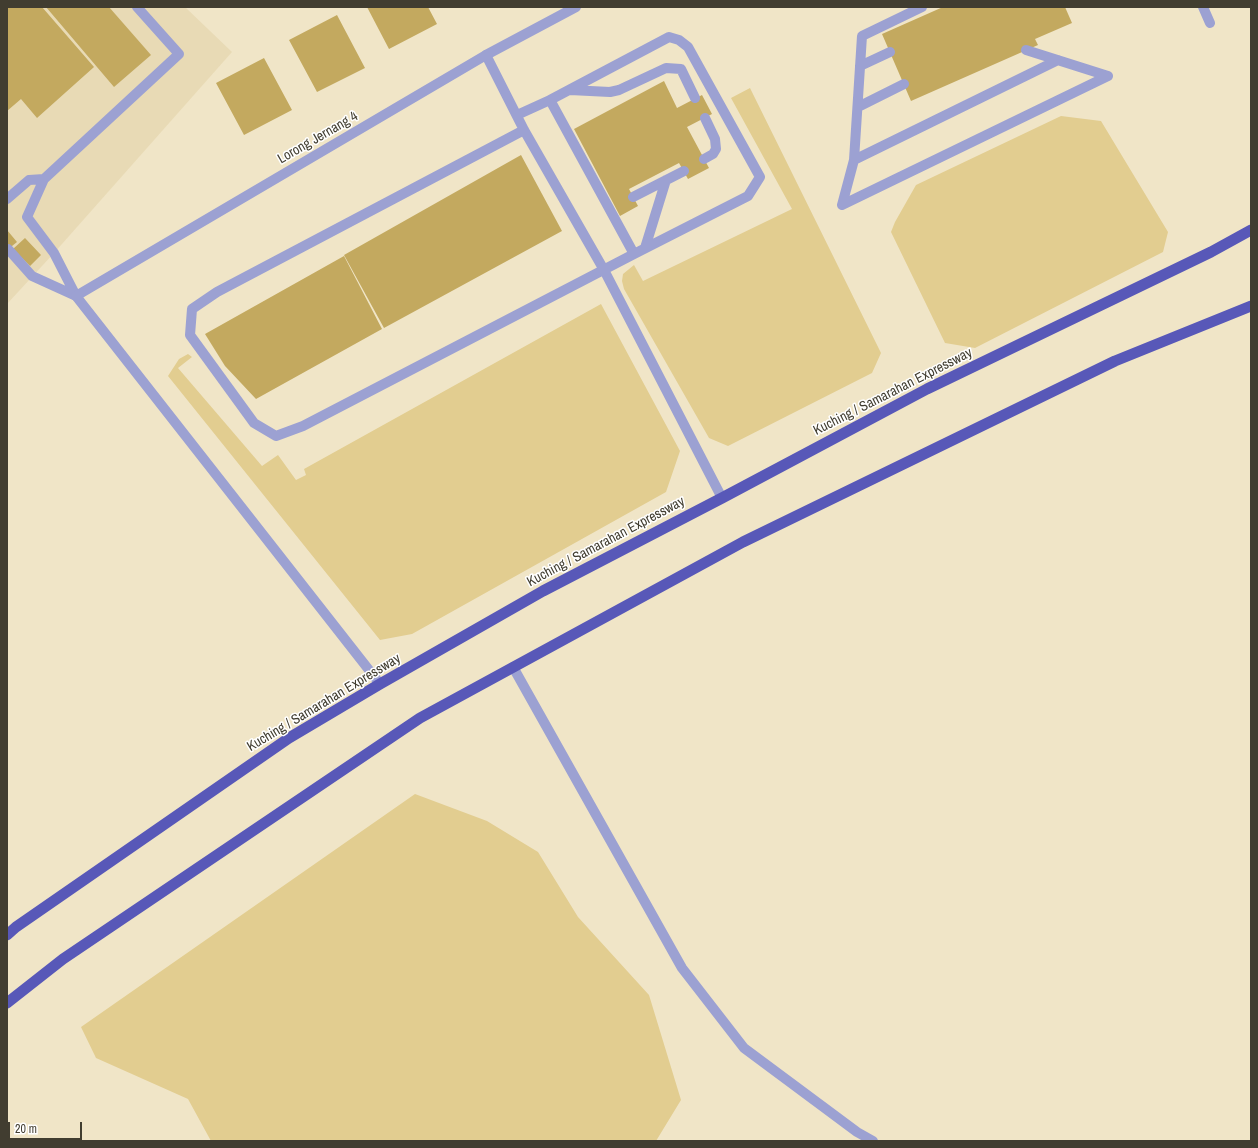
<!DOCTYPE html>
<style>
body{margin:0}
#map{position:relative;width:1258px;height:1148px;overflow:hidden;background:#f0e5c7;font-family:"Archivo Narrow",sans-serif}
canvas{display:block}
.frame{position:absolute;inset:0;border:8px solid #413d30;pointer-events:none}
.scale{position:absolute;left:8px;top:1122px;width:74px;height:18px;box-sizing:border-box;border:2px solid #413d30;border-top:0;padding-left:5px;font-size:12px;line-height:14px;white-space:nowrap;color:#413d30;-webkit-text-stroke:3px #fff;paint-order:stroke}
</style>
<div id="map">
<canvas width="1258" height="1148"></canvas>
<div class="frame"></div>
<div class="scale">20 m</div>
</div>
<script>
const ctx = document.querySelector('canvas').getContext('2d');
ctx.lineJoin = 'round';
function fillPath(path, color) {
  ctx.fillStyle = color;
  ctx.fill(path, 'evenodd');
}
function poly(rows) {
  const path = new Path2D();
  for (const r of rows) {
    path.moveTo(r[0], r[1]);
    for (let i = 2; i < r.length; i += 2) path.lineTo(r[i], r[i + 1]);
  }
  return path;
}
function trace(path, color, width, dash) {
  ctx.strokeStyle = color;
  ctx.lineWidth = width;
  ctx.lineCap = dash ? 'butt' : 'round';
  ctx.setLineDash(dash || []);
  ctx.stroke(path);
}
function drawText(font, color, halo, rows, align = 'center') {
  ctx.font = font + ' "Archivo Narrow",sans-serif';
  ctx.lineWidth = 3;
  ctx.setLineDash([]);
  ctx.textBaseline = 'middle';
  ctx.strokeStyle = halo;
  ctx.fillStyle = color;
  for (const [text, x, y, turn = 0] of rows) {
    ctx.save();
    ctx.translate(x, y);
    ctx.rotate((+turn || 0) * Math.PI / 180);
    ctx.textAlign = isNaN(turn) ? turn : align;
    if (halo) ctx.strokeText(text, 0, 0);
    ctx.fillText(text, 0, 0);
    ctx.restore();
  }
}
fillPath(poly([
 [7,7,185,7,232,52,54,253,7,304]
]), '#e8dab5');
fillPath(poly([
 [750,88,881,353,872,373,728,446,709,438,624,289,622,281,623,274,634,265,643,281,792,209,731,98],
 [1061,116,1101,121,1168,232,1163,252,975,348,945,343,891,232,895,222,916,185],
 [601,304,680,451,666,492,412,634,380,640,168,376,179,359,188,354,192,357,178,368,262,466,278,455,296,480,306,475,304,469],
 [415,794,487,821,538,852,578,917,649,995,681,1100,656,1141,211,1141,188,1099,96,1058,81,1027]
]), '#e2cd90');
fillPath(poly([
 [7,7,42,7,94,67,37,118,21,99,7,111],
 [46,7,109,7,151,55,114,87],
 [367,7,428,7,437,24,389,49],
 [943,7,1065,7,1072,23,1035,39,1038,45,911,101,882,34],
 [337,15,365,68,317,92,289,40],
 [264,58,292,110,244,135,216,83],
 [664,81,677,108,702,95,712,114,687,127,709,168,688,179,679,163,629,189,638,206,620,216,574,129],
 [521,155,562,231,384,328,344,255],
 [7,230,17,242,7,250],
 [25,238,41,255,30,266,13,249],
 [344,256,382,329,256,399,225,366,205,334]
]), '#c3a95f');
trace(poly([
 [1203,7,1210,23],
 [1026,50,1108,76],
 [486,55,524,130,604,270,722,498],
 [860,66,890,52],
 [570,90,610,92,619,90,666,68,681,69,695,98],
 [550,100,634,254],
 [858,107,904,84],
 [517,115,550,100,669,37,679,40,688,47,760,177,748,196,634,254,303,426,276,436,254,423,190,335,192,309,217,292,524,130],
 [704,159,713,154,716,149,715,139,705,118],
 [854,160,1058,60],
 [633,197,684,171],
 [7,199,29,180,44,179],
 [842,205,1108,76],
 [842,205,854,160,862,36,922,7],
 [645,248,666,180],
 [8,249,32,276,76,296],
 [76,296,54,253,27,217,44,179,179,54,137,7],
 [513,667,682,968,744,1048,857,1132,873,1141]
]), '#9ca1d2', 10);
trace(poly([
 [380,684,76,296,486,55,576,7]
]), '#9ca1d2', 10);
trace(poly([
 [7,935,16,927,289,738,380,684,543,591,722,498,927,389,1211,252,1251,230],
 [7,1003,63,959,420,718,743,542,1115,361,1251,306]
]), '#5858b8', 11);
drawText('14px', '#413d30', '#fff', [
 ["Lorong Jernang 4",318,138,-30],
 ["Kuching / Samarahan Expressway",893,392,-27],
 ["Kuching / Samarahan Expressway",606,542,-28],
 ["Kuching / Samarahan Expressway",324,703,-31]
]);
</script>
